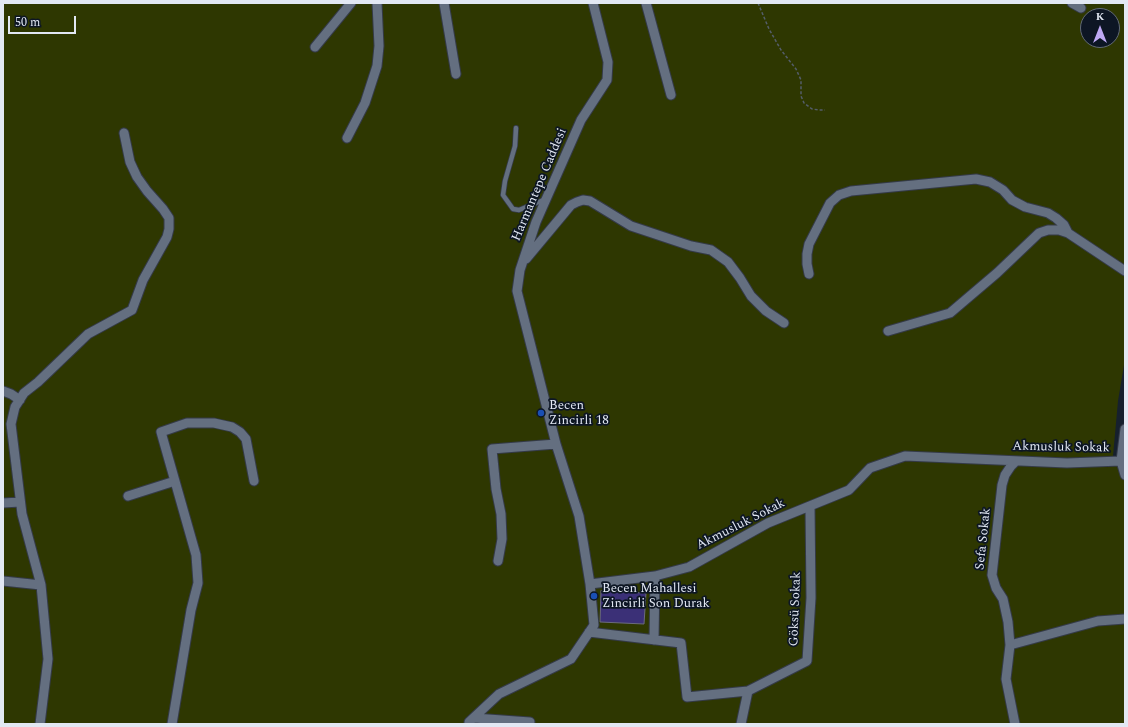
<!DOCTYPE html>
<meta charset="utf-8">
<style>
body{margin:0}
#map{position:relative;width:1128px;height:727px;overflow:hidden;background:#16202e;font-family:Spectral,serif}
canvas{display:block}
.frame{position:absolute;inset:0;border:4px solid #e2e8f3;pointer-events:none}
.north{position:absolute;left:1080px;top:8px;width:40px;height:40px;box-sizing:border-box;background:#0d1624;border:1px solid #626a77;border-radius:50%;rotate:0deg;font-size:11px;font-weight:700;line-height:16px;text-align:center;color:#e2e8f3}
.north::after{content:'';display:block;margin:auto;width:14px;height:18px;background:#bea9f4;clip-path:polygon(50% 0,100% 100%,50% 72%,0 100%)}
.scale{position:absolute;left:8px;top:16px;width:68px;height:18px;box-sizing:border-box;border:2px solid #e2e8f3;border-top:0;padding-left:5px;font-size:12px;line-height:14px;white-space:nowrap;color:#e2e8f3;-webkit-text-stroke:3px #0d1624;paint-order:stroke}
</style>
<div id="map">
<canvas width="1128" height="727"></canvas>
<div class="frame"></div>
<div class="north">K</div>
<div class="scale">50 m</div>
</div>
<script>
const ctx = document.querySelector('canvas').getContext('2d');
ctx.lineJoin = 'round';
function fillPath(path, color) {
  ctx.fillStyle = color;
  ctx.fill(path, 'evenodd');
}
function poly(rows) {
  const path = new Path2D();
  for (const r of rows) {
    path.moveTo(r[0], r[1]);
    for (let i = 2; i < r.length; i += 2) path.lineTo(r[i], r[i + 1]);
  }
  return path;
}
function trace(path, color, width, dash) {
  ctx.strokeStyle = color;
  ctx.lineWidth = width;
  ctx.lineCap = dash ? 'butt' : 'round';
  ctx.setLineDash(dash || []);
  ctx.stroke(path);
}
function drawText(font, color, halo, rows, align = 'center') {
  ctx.font = font + ' Spectral,serif';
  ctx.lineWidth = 3.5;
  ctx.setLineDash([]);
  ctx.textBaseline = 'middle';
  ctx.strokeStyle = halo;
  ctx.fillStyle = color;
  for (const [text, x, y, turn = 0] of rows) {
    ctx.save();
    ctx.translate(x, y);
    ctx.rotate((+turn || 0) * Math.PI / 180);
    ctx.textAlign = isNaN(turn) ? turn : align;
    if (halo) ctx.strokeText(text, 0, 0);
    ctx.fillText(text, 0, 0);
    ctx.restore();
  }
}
fillPath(poly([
 [3,3,1125,3,1125,359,1118,401,1113,456,1125,465,1125,724,3,724],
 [1088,16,1112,16,1112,40,1088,40]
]), '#2e3701');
const building = poly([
 [601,591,646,593,644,624,600,622,601,591]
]);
fillPath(building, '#3b3077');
trace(building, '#6b6b7f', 1);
const lane = poly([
 [516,128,515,146,505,181,503,195,513,209,519,210,546,199]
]);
const street = poly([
 [444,3,456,74],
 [646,3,671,95],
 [1072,3,1081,8],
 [315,47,351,3],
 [347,138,365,103,377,66,379,46,377,3],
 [526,259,571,205,577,202,583,200,590,201,631,226,691,246,711,250,728,262,740,278,751,296,766,311,784,323],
 [809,274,807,264,807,254,809,244,830,203,839,195,851,191,976,179,990,182,1003,190,1012,200,1025,207,1048,213,1056,218,1064,225,1068,233],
 [888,331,950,313,997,273,1039,233,1048,230,1059,230,1068,233,1125,271],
 [3,391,11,394,20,400],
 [1125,429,1121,461,1125,475],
 [128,496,175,481],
 [3,503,20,502],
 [498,561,502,539,501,514,496,489,492,449,556,444],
 [3,581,41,585],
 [590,584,579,516,556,444,517,291,520,270,536,222,581,120,607,80,608,62,593,3],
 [589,632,681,643,687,697,748,691],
 [654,640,655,576],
 [1010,645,1008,622,1003,599,996,588,992,575,1002,485,1005,475,1011,466,1016,461],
 [474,718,530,722],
 [40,724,48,659,41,585,22,514,11,424,15,407,24,393,38,382,88,334,132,310,143,280,167,237,169,229,169,218,163,209,147,191,137,177,130,162,124,133],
 [172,724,191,610,198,583,196,555,161,432,187,423,214,423,232,427,240,432,246,439,254,481],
 [469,724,469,722,499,694,571,659,594,625,590,584,655,576,689,567,768,523,849,490,870,468,905,456,1067,463,1121,461],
 [741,724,748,691,807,661,811,598,810,506],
 [1015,724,1006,679,1010,645,1098,621,1125,619]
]);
trace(lane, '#343a47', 6);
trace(street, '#343a47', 11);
trace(poly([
 [758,3,769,29,781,50,796,69,801,80,801,96,804,103,812,109,819,110,825,110]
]), '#545d6a', 1.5, [3, 2]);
trace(lane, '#646f80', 4.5);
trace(street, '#646f80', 9);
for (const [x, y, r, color] of [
 [541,413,4,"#1a4fb4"],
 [594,596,4,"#1a4fb4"]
]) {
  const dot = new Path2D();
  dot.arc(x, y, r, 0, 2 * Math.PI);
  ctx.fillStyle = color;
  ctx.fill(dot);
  trace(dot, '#0d1624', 1.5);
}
drawText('13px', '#e2e8f3', '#0d1624', [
 ["Harmantepe Caddesi",540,185,-67],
 ["Akmusluk Sokak",1061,448,1],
 ["Akmusluk Sokak",741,525,-27],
 ["Sefa Sokak",984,539,-84],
 ["Göksü Sokak",796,609,-88]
]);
drawText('13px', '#e2e8f3', '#0d1624', [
 ["Becen",549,406],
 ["Zincirli 18",549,421],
 ["Becen Mahallesi",602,589],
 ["Zincirli Son Durak",602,604]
], 'left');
</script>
